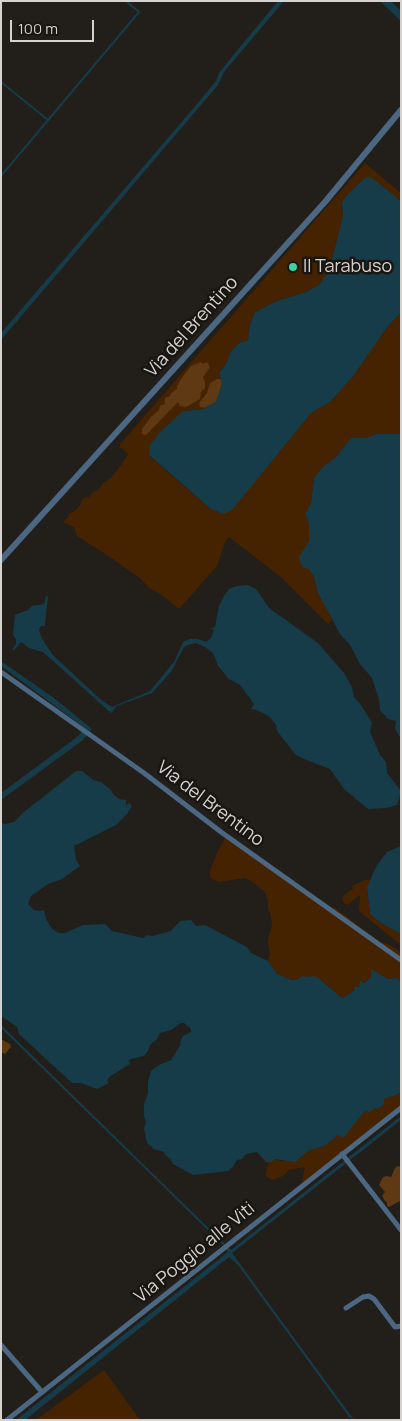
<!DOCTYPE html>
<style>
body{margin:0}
#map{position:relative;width:402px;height:1421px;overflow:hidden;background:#221e1a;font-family:Manrope,sans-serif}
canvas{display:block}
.frame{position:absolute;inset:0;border:2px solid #d5d2d0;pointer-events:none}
.scale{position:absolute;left:10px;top:20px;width:84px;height:22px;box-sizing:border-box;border:2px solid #d5d2d0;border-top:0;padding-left:6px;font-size:15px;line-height:18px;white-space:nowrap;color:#d5d2d0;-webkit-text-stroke:4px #191511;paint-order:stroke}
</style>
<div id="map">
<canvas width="402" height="1421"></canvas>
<div class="frame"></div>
<div class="scale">100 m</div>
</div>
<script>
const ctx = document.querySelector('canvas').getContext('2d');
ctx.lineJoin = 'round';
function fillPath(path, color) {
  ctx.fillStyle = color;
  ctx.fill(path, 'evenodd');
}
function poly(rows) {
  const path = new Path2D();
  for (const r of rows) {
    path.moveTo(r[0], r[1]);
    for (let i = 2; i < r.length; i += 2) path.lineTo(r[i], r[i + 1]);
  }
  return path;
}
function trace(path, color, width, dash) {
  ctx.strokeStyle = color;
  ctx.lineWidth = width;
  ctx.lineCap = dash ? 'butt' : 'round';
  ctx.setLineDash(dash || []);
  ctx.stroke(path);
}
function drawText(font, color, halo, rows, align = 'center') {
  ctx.font = font + ' Manrope,sans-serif';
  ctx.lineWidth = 5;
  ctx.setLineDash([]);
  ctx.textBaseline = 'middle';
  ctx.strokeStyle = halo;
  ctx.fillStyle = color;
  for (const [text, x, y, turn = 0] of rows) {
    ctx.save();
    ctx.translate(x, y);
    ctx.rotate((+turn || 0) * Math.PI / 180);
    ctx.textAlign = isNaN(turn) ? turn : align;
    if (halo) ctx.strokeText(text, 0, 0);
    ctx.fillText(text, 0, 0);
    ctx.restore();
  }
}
fillPath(poly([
 [365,163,401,193,401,200,390,195,384,187,366,177,349,193,342,202,343,216,329,271,319,285,306,292,277,301,255,312,250,324,248,340,239,343,231,351,227,362,219,372,222,384,216,402,203,409,183,411,149,456,211,509,223,514,281,450,311,413,331,401,354,375,388,326,401,313,401,434,376,434,367,438,351,438,336,457,323,467,314,478,311,503,305,514,309,524,309,569,314,577,317,591,322,598,332,620,328,624,282,578,229,537,225,542,217,566,179,609,159,593,149,588,141,579,110,557,77,536,74,527,63,522,69,516,68,514,75,511,81,504,82,498,89,497,94,491,97,491,101,487,102,484,111,478,122,464,128,454,120,447,120,444],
 [226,836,332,910,334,907,380,942,388,944,401,952,401,982,397,978,388,979,371,970,371,977,358,987,353,989,353,992,342,998,322,981,307,977,292,980,277,974,268,961,270,954,268,943,269,934,272,926,271,916,268,908,268,900,264,891,254,883,245,878,218,882,210,877,210,871,217,853],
 [365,880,370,880,367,888,370,914,381,923,401,934,401,945,360,912,359,908,360,896,358,896,349,904,347,905,344,903,342,899,345,894,353,889,352,886],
 [401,1093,401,1108,304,1184,302,1180,305,1167,289,1170,283,1176,272,1180,266,1176,266,1171,269,1163,266,1162,272,1162,275,1159,280,1161,299,1159,308,1151,326,1145,338,1135,350,1129,365,1111,384,1099],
 [104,1370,140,1420,36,1420]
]), '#462300');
fillPath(poly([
 [201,362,203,364,207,362,210,367,203,377,205,382,205,388,201,392,200,399,186,407,180,406,178,402,146,435,142,434,142,429,151,417,159,410,160,406,165,404,165,398,170,396,171,393,177,389,177,386,181,379,191,366],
 [217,379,221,379,222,384,216,402,205,408,200,407,199,403,207,393,210,383],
 [1,1039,10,1044,11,1047,5,1054,1,1052],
 [398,1166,401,1167,401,1198,400,1201,389,1207,387,1206,387,1202,385,1201,382,1196,385,1192,379,1185,383,1177,387,1176,391,1177,395,1168]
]), '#5f3814');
fillPath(poly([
 [278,1,284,1,224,72,218,85,1,340,1,333,197,104,216,81,219,73,235,53],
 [380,1,391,1,401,11,401,21],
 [366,177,372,178,401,201,401,313,388,326,354,375,331,401,311,413,232,510,223,514,211,509,149,455,150,445,160,432,183,411,203,409,216,402,222,384,219,373,227,362,231,351,239,343,248,340,250,324,255,312,277,301,306,292,319,285,329,271,343,216,342,202,349,193],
 [376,434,401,434,401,739,395,729,396,721,388,719,380,710,379,699,372,678,360,664,350,645,340,634,317,591,314,577,309,569,302,567,299,557,309,541,309,524,305,514,311,503,314,478,323,467,336,457,351,438,367,438],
 [248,585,256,589,269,608,318,643,344,673,352,687,354,697,361,705,372,723,370,732,380,755,386,762,387,773,401,791,397,805,386,808,368,809,344,789,330,769,304,759,296,755,277,731,276,725,270,717,257,710,251,709,254,704,240,685,229,679,218,666,213,653,205,647,196,643,188,645,184,647,171,672,152,693,117,706,111,713,43,652,29,648,21,642,14,650,12,650,16,644,16,639,13,635,15,615,28,610,32,606,44,604,46,596,48,597,45,623,45,626,41,626,39,630,42,639,53,655,100,699,112,707,150,691,174,662,183,642,190,639,198,639,206,642,211,638,214,630,210,629,215,627,219,606,224,596,229,589,237,586],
 [1,661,54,698,92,729,83,740,1,800,1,793,77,737,85,728,1,666],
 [76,771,82,771,93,780,101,782,111,790,113,794,119,799,126,800,126,805,129,803,132,806,127,814,116,825,74,846,76,860,80,866,62,879,48,884,31,896,28,904,34,910,41,911,44,910,46,919,52,929,59,933,65,933,83,925,105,924,112,931,143,938,147,935,152,936,171,931,180,921,191,920,196,926,205,925,247,947,251,953,268,961,277,974,292,980,298,979,303,976,307,977,311,976,317,977,342,998,353,992,355,986,359,987,360,981,364,983,371,977,371,969,388,979,397,978,401,982,401,1093,384,1099,384,1104,378,1109,375,1108,369,1112,365,1111,343,1138,338,1135,326,1145,308,1151,295,1162,275,1159,272,1162,266,1162,257,1152,246,1154,242,1159,237,1160,232,1168,228,1171,193,1175,173,1164,170,1158,166,1156,164,1152,154,1149,147,1143,144,1128,146,1122,144,1116,144,1104,148,1093,148,1082,151,1071,159,1065,171,1060,181,1044,180,1042,183,1036,191,1032,191,1029,184,1023,181,1023,171,1030,160,1033,157,1039,150,1045,148,1051,144,1056,131,1059,129,1061,130,1064,109,1077,107,1081,109,1083,97,1089,81,1083,72,1083,19,1034,17,1027,1,1016,1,823,5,824,14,822,24,812],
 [401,846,401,934,381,923,370,914,367,887,377,865,387,852],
 [1,1025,231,1250,401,1116,401,1120,232,1253,354,1420,349,1417,238,1265,229,1257,25,1420,16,1420,228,1252,223,1245,1,1028]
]), '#163c4a');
trace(poly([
 [1,82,48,120],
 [1,176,139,12,126,1]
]), '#163c4a', 2);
trace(poly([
 [1,672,144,773,221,832,401,960],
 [342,1154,401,1230],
 [346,1308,363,1297,369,1296,374,1299,395,1327,401,1326],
 [1,1345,42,1392],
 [7,1420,401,1108]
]), '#4b6782', 5);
trace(poly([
 [1,560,325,202,401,110]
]), '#4b6782', 6);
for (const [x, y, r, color] of [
 [293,267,5,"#37d4a6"]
]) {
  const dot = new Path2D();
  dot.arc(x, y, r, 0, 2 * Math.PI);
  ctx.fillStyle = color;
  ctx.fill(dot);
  trace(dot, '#191511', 2);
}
drawText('18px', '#d5d2d0', '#191511', [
 ["Il Tarabuso",303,267]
], 'left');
drawText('18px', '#d5d2d0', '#191511', [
 ["Via del Brentino",192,327,-48],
 ["Via del Brentino",210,804,37],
 ["Via Poggio alle Viti",195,1253,-39]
]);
</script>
